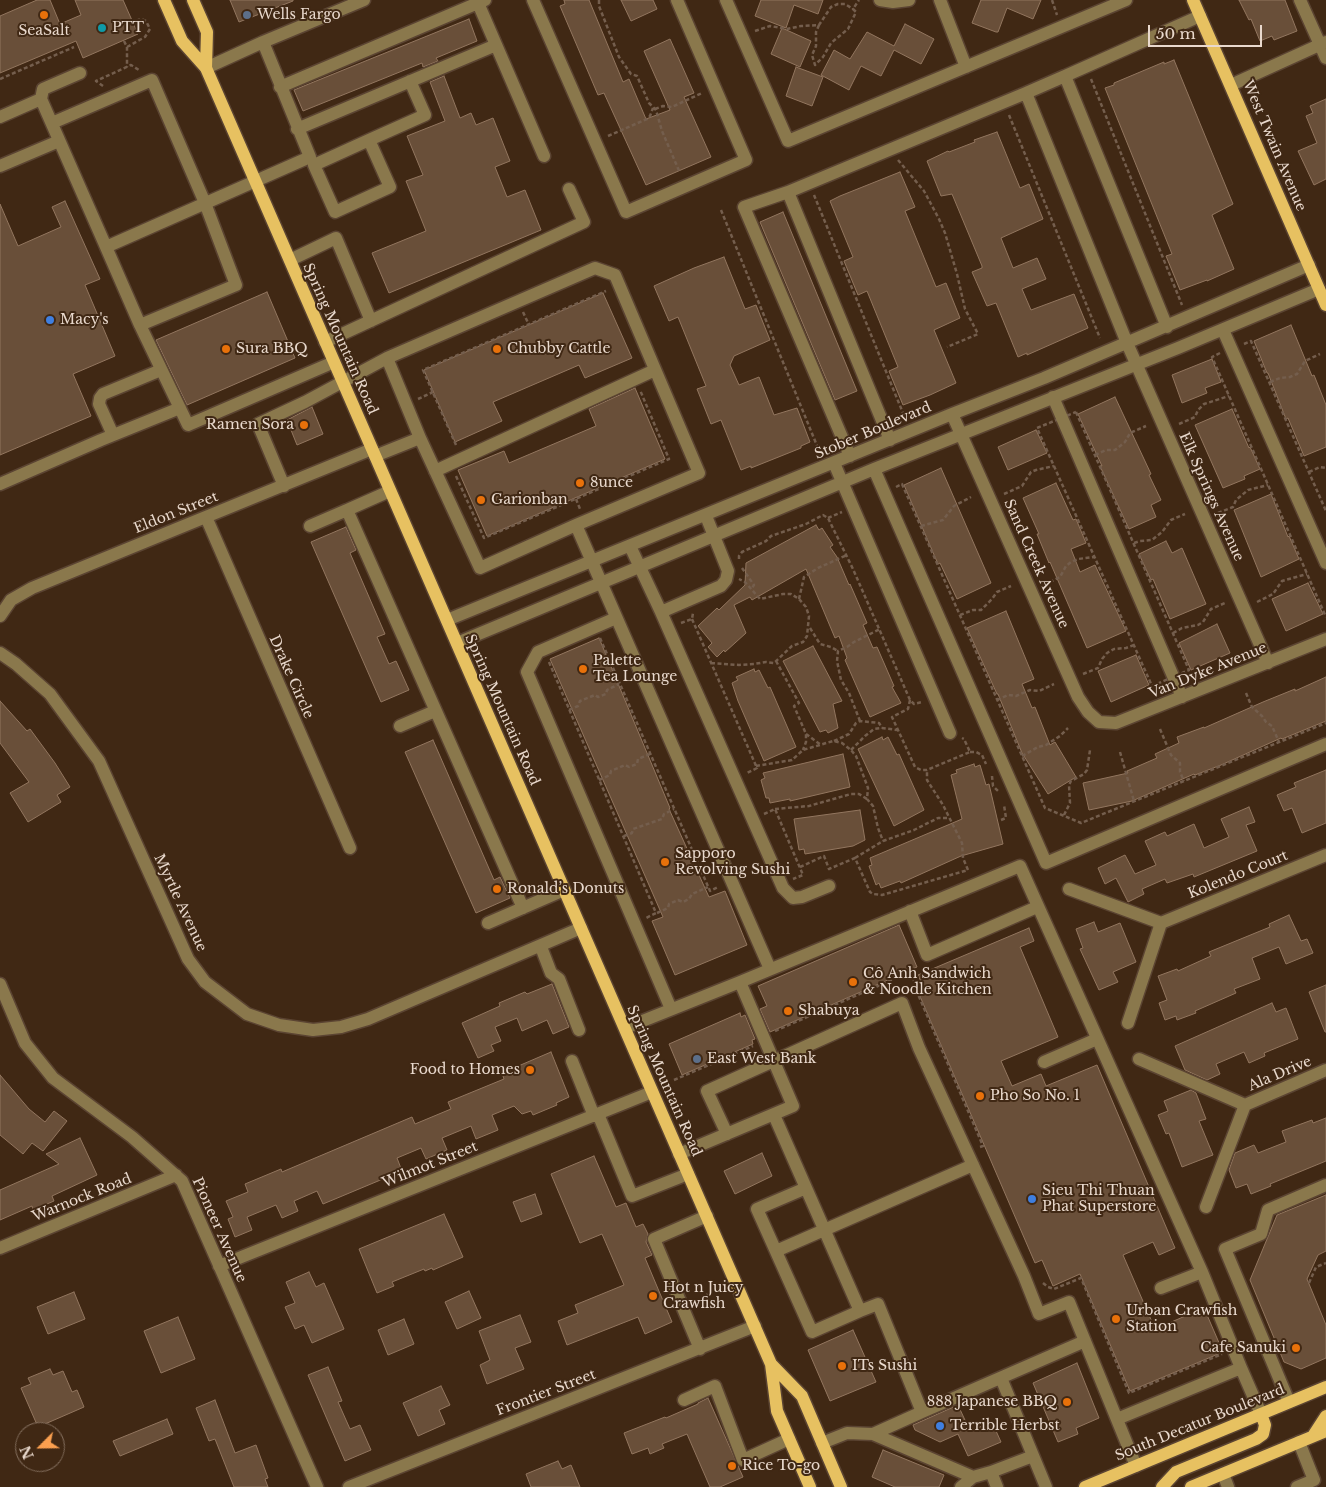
<!DOCTYPE html>
<meta charset="utf-8">
<style>
body{margin:0}
#map{position:relative;width:1326px;height:1487px;overflow:hidden;background:#402814;font-family:"Libre Baskerville",serif}
canvas{display:block}
.north{position:absolute;left:15px;top:1422px;width:50px;height:50px;box-sizing:border-box;background:#402814;border:1px solid #846f5e;border-radius:50%;rotate:247deg;font-size:14px;font-weight:700;line-height:20px;text-align:center;color:#e9d9cd}
.north::after{content:'';display:block;margin:auto;width:18px;height:22px;background:#fa9f4f;clip-path:polygon(50% 0,100% 100%,50% 72%,0 100%)}
.scale{position:absolute;left:1148px;top:25px;width:114px;height:22px;box-sizing:border-box;border:2px solid #e9d9cd;border-top:0;padding-left:6px;font-size:15px;line-height:18px;white-space:nowrap;color:#e9d9cd;-webkit-text-stroke:4px #402814;paint-order:stroke}
</style>
<div id="map">
<canvas width="1326" height="1487"></canvas>
<div class="north">N</div>
<div class="scale">50 m</div>
</div>
<script>
const ctx = document.querySelector('canvas').getContext('2d');
ctx.lineJoin = 'round';
function fillPath(path, color) {
  ctx.fillStyle = color;
  ctx.fill(path, 'evenodd');
}
function poly(rows) {
  const path = new Path2D();
  for (const r of rows) {
    path.moveTo(r[0], r[1]);
    for (let i = 2; i < r.length; i += 2) path.lineTo(r[i], r[i + 1]);
  }
  return path;
}
function trace(path, color, width, dash) {
  ctx.strokeStyle = color;
  ctx.lineWidth = width;
  ctx.lineCap = dash ? 'butt' : 'round';
  ctx.setLineDash(dash || []);
  ctx.stroke(path);
}
function drawText(font, color, halo, rows, align = 'center') {
  ctx.font = font + ' "Libre Baskerville",serif';
  ctx.lineWidth = 4;
  ctx.setLineDash([]);
  ctx.textBaseline = 'middle';
  ctx.strokeStyle = halo;
  ctx.fillStyle = color;
  for (const [text, x, y, turn = 0] of rows) {
    ctx.save();
    ctx.translate(x, y);
    ctx.rotate((+turn || 0) * Math.PI / 180);
    ctx.textAlign = isNaN(turn) ? turn : align;
    if (halo) ctx.strokeText(text, 0, 0);
    ctx.fillText(text, 0, 0);
    ctx.restore();
  }
}
const building = poly([
 [37,0,50,0,60,24,81,15,75,0,123,0,138,34,83,58,76,41,0,73,0,16,37,0],
 [230,0,293,0,293,1,239,22,230,0],
 [564,0,589,0,623,82,629,79,646,119,670,110,644,51,670,39,694,93,684,97,711,157,646,185,604,93,598,95,560,6,565,4,564,0],
 [621,0,653,0,657,9,631,21,621,0],
 [761,0,823,0,818,14,794,5,786,28,755,16,761,0],
 [981,0,1041,0,1033,19,1007,8,998,32,996,32,972,23,981,0],
 [1239,0,1285,0,1297,31,1274,40,1272,36,1260,41,1251,19,1249,20,1239,0],
 [469,19,477,41,436,58,438,61,423,67,422,63,303,111,294,90,469,19],
 [905,24,934,39,921,64,894,50,881,76,861,66,849,90,821,75,834,50,850,59,867,32,894,46,905,24],
 [782,28,811,41,800,67,771,54,782,28],
 [1174,60,1233,204,1212,215,1234,269,1207,281,1207,280,1180,290,1166,256,1172,254,1105,88,1114,85,1114,83,1164,62,1164,64,1174,60],
 [796,67,823,77,812,106,786,96,796,67],
 [444,76,460,118,471,113,476,125,493,118,510,161,495,167,507,197,525,190,541,230,389,293,372,253,426,231,406,181,423,175,407,136,445,121,430,82,444,76],
 [1326,99,1326,179,1314,185,1298,151,1317,143,1306,116,1313,113,1310,106,1326,99],
 [997,132,1020,188,1029,184,1043,219,1001,238,1013,268,1037,258,1046,279,1022,289,1031,310,1074,294,1088,328,1027,355,1027,353,1018,357,996,303,987,306,972,272,982,268,982,266,952,194,941,196,927,161,948,151,949,152,975,142,974,140,997,132],
 [900,172,915,207,905,211,936,287,946,283,960,318,934,330,956,383,930,395,903,405,889,371,898,367,867,291,858,295,844,261,853,257,830,201,840,196,900,172],
 [65,201,100,279,85,285,115,356,73,374,91,416,0,455,0,204,18,246,61,227,52,207,65,201],
 [783,212,857,391,835,400,760,222,783,212],
 [724,257,745,309,756,305,770,340,734,356,730,365,739,385,759,377,774,415,797,408,810,442,801,446,801,448,751,468,751,466,741,470,721,420,711,424,697,389,706,386,678,317,669,321,654,286,694,268,724,257],
 [267,292,295,358,187,405,156,340,267,292],
 [603,293,632,358,585,378,579,365,493,402,502,421,455,442,424,370,603,293],
 [1291,325,1312,376,1314,375,1326,405,1326,447,1304,456,1288,418,1286,419,1268,373,1267,373,1254,341,1291,325],
 [1212,359,1221,382,1205,388,1207,393,1182,403,1172,375,1212,359],
 [635,388,665,459,487,536,458,470,504,451,509,463,596,426,589,409,635,388],
 [1115,397,1151,474,1149,475,1161,500,1151,505,1156,517,1129,529,1100,466,1102,466,1078,414,1115,397],
 [312,407,323,434,297,445,287,420,312,407],
 [1232,409,1249,448,1250,447,1260,469,1244,476,1245,479,1223,488,1195,425,1232,409],
 [1036,430,1047,453,1008,470,998,447,1036,430],
 [941,468,991,583,957,599,940,563,938,564,904,485,941,468],
 [1056,483,1073,520,1076,519,1086,543,1071,549,1080,572,1095,565,1126,631,1087,648,1050,562,1049,563,1037,534,1039,534,1023,498,1056,483],
 [1271,494,1288,537,1289,536,1299,559,1261,577,1234,510,1271,494],
 [816,525,819,530,822,528,833,545,830,547,837,557,849,585,850,584,867,623,863,625,873,648,877,647,894,686,892,687,901,703,870,717,845,660,847,658,839,636,835,638,806,569,752,600,750,597,734,605,746,633,725,652,724,650,717,657,708,647,712,643,698,626,717,608,719,610,745,585,746,563,816,525],
 [346,527,356,550,350,553,385,634,377,637,389,664,396,661,409,690,381,702,311,542,346,527],
 [1166,541,1172,553,1182,548,1206,604,1170,619,1153,579,1151,580,1139,554,1166,541],
 [1308,583,1323,614,1286,631,1272,599,1308,583],
 [1006,611,1034,679,1022,684,1032,708,1035,707,1050,745,1055,742,1076,777,1048,794,1022,753,998,694,997,694,967,628,1006,611],
 [1217,624,1230,653,1191,670,1179,643,1217,624],
 [599,638,670,808,669,809,709,897,725,891,747,945,675,975,652,921,663,917,550,659,599,638],
 [813,646,842,701,833,704,838,728,828,733,826,730,820,732,783,661,813,646],
 [1136,655,1149,685,1111,702,1098,671,1136,655],
 [754,669,755,672,759,670,768,688,770,687,796,747,764,761,738,701,732,683,738,680,736,677,754,669],
 [1326,677,1326,721,1282,739,1281,738,1221,765,1195,775,1194,774,1132,801,1089,810,1083,783,1128,773,1127,771,1157,758,1155,754,1179,743,1177,737,1204,727,1204,728,1263,702,1295,689,1295,691,1326,677],
 [0,701,27,731,30,729,55,763,70,787,57,795,61,802,28,822,10,793,29,782,0,743,0,701],
 [882,737,883,740,888,737,897,755,899,754,924,810,894,826,858,749,882,737],
 [433,740,494,880,500,877,510,898,476,913,405,752,433,740],
 [843,754,850,787,790,801,790,799,770,803,769,798,766,798,761,780,765,778,763,773,843,754],
 [974,764,975,767,980,765,986,785,989,784,1003,844,961,856,901,883,900,881,881,888,879,883,876,885,869,866,872,865,870,858,962,819,951,775,957,773,956,770,974,764],
 [1326,770,1326,823,1302,833,1292,808,1284,811,1277,795,1296,787,1294,783,1326,770],
 [1249,807,1255,822,1246,825,1257,851,1194,877,1193,874,1167,883,1165,879,1142,889,1144,894,1128,902,1116,878,1105,884,1098,868,1125,855,1135,874,1156,865,1145,841,1165,832,1167,836,1194,824,1204,848,1229,837,1221,819,1249,807],
 [860,810,865,840,853,846,805,854,804,849,799,850,794,819,860,810],
 [1289,915,1301,941,1307,939,1313,953,1286,964,1279,947,1252,958,1260,979,1234,989,1236,993,1195,1011,1196,1013,1177,1020,1176,1016,1165,1020,1159,1003,1167,1000,1158,976,1177,969,1178,971,1211,956,1209,952,1270,927,1269,924,1289,915],
 [1094,922,1098,932,1120,923,1136,962,1113,972,1118,982,1099,990,1080,949,1083,948,1076,929,1094,922],
 [899,925,917,967,770,1032,760,1009,767,1006,758,986,899,925],
 [1029,928,1034,941,1020,947,1058,1037,1001,1061,1012,1086,1041,1074,1046,1086,1097,1065,1175,1248,1159,1255,1153,1242,1123,1255,1155,1329,1204,1308,1223,1352,1130,1391,1080,1274,1053,1286,1042,1260,1035,1263,919,994,925,991,918,975,1029,928],
 [552,984,569,1027,553,1034,547,1020,522,1031,517,1018,495,1027,501,1041,491,1045,494,1051,478,1058,462,1023,500,1006,499,1003,525,992,527,994,552,984],
 [1326,985,1326,1032,1325,1032,1309,992,1326,985],
 [1272,1003,1276,1012,1286,1008,1298,1039,1264,1053,1265,1056,1249,1063,1244,1052,1216,1064,1220,1074,1207,1080,1185,1070,1175,1046,1272,1003],
 [740,1013,741,1017,745,1015,755,1039,752,1040,753,1044,682,1075,669,1044,740,1013],
 [551,1052,569,1097,556,1103,557,1105,533,1115,531,1111,522,1114,514,1106,492,1115,498,1130,476,1139,471,1126,442,1138,447,1150,426,1159,421,1148,397,1158,402,1171,323,1204,317,1191,294,1201,298,1211,282,1218,276,1205,247,1217,252,1230,235,1237,228,1219,233,1217,226,1201,248,1192,245,1184,281,1169,282,1172,412,1117,415,1124,451,1109,448,1102,504,1079,502,1073,551,1052],
 [0,1075,29,1109,45,1122,54,1111,67,1121,43,1151,32,1143,23,1154,0,1135,0,1075],
 [1191,1090,1196,1093,1206,1119,1199,1121,1213,1155,1182,1167,1169,1133,1166,1134,1158,1115,1168,1111,1164,1101,1191,1090],
 [1326,1118,1326,1161,1270,1184,1271,1186,1251,1194,1247,1184,1236,1188,1229,1170,1235,1153,1254,1145,1258,1153,1286,1142,1282,1131,1312,1120,1313,1123,1326,1118],
 [80,1138,97,1175,52,1196,54,1201,33,1210,32,1206,0,1220,0,1190,59,1164,46,1154,80,1138],
 [762,1153,772,1176,735,1194,724,1171,762,1153],
 [594,1156,616,1207,626,1203,636,1227,643,1224,648,1234,646,1242,652,1255,645,1258,672,1322,645,1334,638,1317,567,1345,558,1321,578,1313,575,1305,624,1285,602,1234,580,1243,551,1174,594,1156],
 [535,1194,542,1214,521,1222,513,1202,535,1194],
 [1326,1195,1326,1251,1318,1255,1307,1279,1326,1325,1326,1358,1301,1369,1284,1362,1250,1280,1277,1215,1326,1195],
 [444,1214,463,1257,433,1270,432,1268,425,1271,424,1269,392,1282,394,1286,377,1293,359,1249,444,1214],
 [309,1272,316,1287,324,1283,344,1329,312,1343,304,1325,295,1329,285,1307,295,1303,286,1282,309,1272],
 [469,1291,481,1318,457,1329,445,1302,469,1291],
 [74,1292,85,1319,48,1334,37,1307,74,1292],
 [520,1315,531,1342,515,1348,524,1369,487,1384,480,1365,490,1360,479,1331,520,1315],
 [178,1317,195,1359,161,1373,144,1331,178,1317],
 [404,1319,414,1344,388,1355,378,1330,404,1319],
 [853,1330,876,1382,830,1401,808,1350,853,1330],
 [1077,1363,1099,1418,1076,1428,1078,1434,1058,1442,1033,1383,1077,1363],
 [328,1367,342,1401,338,1402,350,1429,360,1425,371,1450,345,1461,308,1375,328,1367],
 [50,1369,53,1375,63,1371,72,1392,77,1390,84,1407,38,1427,21,1388,31,1384,28,1378,50,1369],
 [441,1386,450,1405,439,1410,445,1424,418,1436,403,1403,441,1386],
 [708,1398,743,1477,720,1487,710,1487,687,1434,662,1444,664,1448,650,1454,648,1448,632,1454,624,1433,665,1417,666,1418,698,1404,698,1403,708,1398],
 [215,1400,235,1453,256,1445,268,1478,265,1479,268,1487,234,1487,215,1439,209,1441,196,1408,215,1400],
 [958,1405,970,1431,992,1422,1001,1442,968,1456,958,1434,940,1442,915,1430,913,1425,958,1405],
 [167,1419,173,1434,120,1456,113,1441,167,1419],
 [883,1450,944,1475,939,1487,895,1487,872,1477,883,1450],
 [558,1461,562,1469,571,1465,580,1487,531,1487,526,1474,558,1461]
]);
fillPath(building, '#694f39');
trace(building, '#92765f', 1);
const minor = poly([
 [533,0,626,212,746,160,677,0],
 [726,0,788,141,1126,0],
 [880,0,893,2,909,0],
 [940,0,966,67],
 [1300,0,1326,58],
 [478,3,544,156],
 [263,42,364,0],
 [1065,76,1200,16],
 [1231,85,1326,42],
 [280,87,485,0],
 [1026,93,1065,76,1167,327],
 [41,99,43,89,80,73],
 [0,117,41,99,106,247,310,157,263,42,206,68],
 [52,123,152,80,205,203,236,285,140,325,106,247],
 [297,129,496,45],
 [369,140,390,187,335,212,314,165,369,140,425,115,410,81],
 [0,166,59,141],
 [788,192,1026,93,1127,343,1268,663],
 [290,260,336,238,371,321],
 [140,325,188,425,334,362],
 [1223,330,1326,563],
 [325,342,584,222,569,189],
 [1053,397,1182,697],
 [952,414,1078,697,1088,712,1099,722,1116,723,1326,639],
 [113,435,99,404,100,398,103,394,161,370],
 [375,456,420,438,387,358],
 [850,456,744,207,788,192,890,440],
 [834,463,950,733],
 [874,469,1046,863,1326,744],
 [435,471,655,370],
 [0,484,101,440,180,408],
 [284,486,258,424,305,402,387,358,595,268,615,275,699,473,576,525,480,568,420,438],
 [347,510,390,491],
 [206,517,350,848],
 [576,525,770,969],
 [310,526,347,510,523,908],
 [630,546,661,612,783,888,793,898,802,897,829,886],
 [661,612,721,586,726,580,728,571,706,516],
 [0,616,11,600,32,588,372,449],
 [616,618,538,652,527,672,671,1009],
 [447,620,952,414,1044,378,1309,265],
 [457,643,874,469,1178,348,1319,289],
 [0,653,16,664,50,694,99,761,188,959,205,982,247,1014,279,1025,313,1030,341,1027,368,1019,581,928],
 [400,726,435,711],
 [1069,889,1161,923],
 [910,911,927,955,1037,907],
 [488,923,564,890],
 [1161,923,1326,855],
 [541,947,551,973,559,979,579,1030],
 [0,984,25,1043,53,1078,132,1137,182,1181,317,1487],
 [1128,1023,1161,923],
 [625,1028,740,982,1020,866,1202,1272],
 [1139,1059,1245,1105],
 [572,1061,594,1116],
 [1044,1062,1097,1039],
 [1245,1105,1326,1070],
 [598,1114,632,1196,688,1174],
 [774,1115,860,1311,878,1304,922,1412,1085,1341],
 [727,1134,707,1091,902,1003,919,1048,1024,1276,1039,1314,1069,1302,1136,1466],
 [679,1154,793,1106,740,982],
 [806,1188,757,1209,812,1332,860,1311],
 [1206,1207,1245,1105],
 [0,1248,176,1175],
 [776,1251,973,1165],
 [219,1266,652,1092],
 [1161,1288,1202,1272,1241,1368],
 [700,1349,654,1239,707,1216],
 [1001,1378,1046,1487],
 [684,1400,715,1386,743,1460,789,1439],
 [1289,1402,1225,1249,1261,1234,1268,1210,1326,1185],
 [1117,1419,1241,1368,1261,1414],
 [873,1434,973,1477,991,1472],
 [822,1443,847,1433,873,1434,922,1412],
 [1223,1474,1228,1487],
 [349,1487,755,1326],
 [961,1487,973,1477],
 [997,1487,991,1472,1033,1456],
 [1297,1487,1314,1480,1299,1442]
]);
const major = poly([
 [164,0,182,41,206,68,771,1364,777,1411,810,1487],
 [193,0,207,32,206,68],
 [1193,0,1326,305],
 [771,1364,802,1396,841,1487],
 [1313,1436,1326,1416],
 [1085,1487,1326,1387],
 [1162,1487,1176,1472,1256,1439,1263,1434,1265,1425,1261,1414],
 [1191,1487,1326,1431]
]);
trace(minor, '#5b4432', 15);
trace(major, '#5b4432', 15);
trace(poly([
 [599,0,599,6,619,57,631,74,637,76,649,103,656,110,662,131,680,173],
 [1052,0,1057,15],
 [819,25,816,32,816,46,812,55,815,65,823,57,831,43,848,29,856,12,853,9,859,0],
 [755,31,770,26,787,29,801,26,819,25,831,7,838,4,845,4,853,9],
 [124,41,127,47,127,67],
 [127,47,145,37,150,29,146,21,141,19,135,21],
 [0,79,74,47],
 [1091,79,1182,305],
 [103,86,96,81,131,65,139,70],
 [655,109,663,106,672,107,702,93],
 [1009,115,1100,338],
 [608,136,647,119,650,116,653,108],
 [898,160,924,191,939,219,945,233,957,274,965,309,978,334,947,347],
 [814,195,905,418],
 [721,210,820,453],
 [523,312,529,325],
 [1244,344,1251,341,1326,511],
 [1220,353,1212,357,1326,617],
 [1270,382,1280,378,1290,377,1297,374,1305,361,1320,354],
 [418,399,433,392],
 [1076,412,1189,670,1152,686,1037,428,1076,412],
 [1179,424,1195,417,1198,410,1204,404,1229,396],
 [456,445,423,370,606,291],
 [1095,455,1106,450,1115,450,1125,442,1130,433,1146,426],
 [1309,472,1320,467,1326,468],
 [456,476,484,538,669,459,640,390],
 [896,487,902,484,1045,808,1081,823,1326,723],
 [1004,494,1022,486,1031,472,1036,470,1054,466],
 [576,499,580,509],
 [1218,513,1233,507,1236,500,1248,490,1268,485],
 [828,518,842,512],
 [921,526,943,520,954,506,971,497],
 [1134,543,1140,541,1152,540,1162,532,1171,520,1185,514],
 [739,559,739,556,742,552,766,541,771,536,806,524,823,515,828,518,853,569,910,700,914,704,922,702],
 [742,568,754,585,751,589],
 [1044,585,1060,577,1066,566,1071,562,1078,559,1094,557],
 [799,599,804,577,818,568,847,555],
 [1257,602,1273,594,1282,581,1307,574],
 [960,615,973,610,981,610,992,599,997,592,1011,586],
 [692,619,757,768,747,773],
 [681,623,692,619,693,613],
 [810,628,820,644,831,647,838,651],
 [1173,633,1182,628,1198,625,1203,622,1211,609,1225,603],
 [600,638,710,891,718,887],
 [776,661,799,703,794,706,806,734,806,742,803,750],
 [549,662,656,913,646,918],
 [711,663,739,665,754,664,766,662,774,663,792,646,803,642,807,636,809,616,806,607,799,599,791,594,783,594,760,599,745,582,739,579],
 [1083,674,1098,668,1102,659,1107,653,1114,649,1126,648,1134,645],
 [1246,693,1252,707,1262,716,1266,722,1272,726,1279,742],
 [910,700,908,709,892,717,915,767,921,770,927,770,970,752,964,739,962,738],
 [997,700,1008,695,1016,696,1030,690,1039,691,1054,684],
 [569,710,578,706,580,701,595,695,598,697,606,694,607,690,619,684],
 [860,721,849,693,841,680,837,661,838,651,847,647,854,642,880,629],
 [1160,729,1171,755,1180,763,1180,772,1184,781],
 [806,734,821,745],
 [834,741,849,734,856,723,860,721,879,723,882,728],
 [851,750,865,736,874,729,882,728,897,730],
 [970,752,976,752,982,755,986,764],
 [1120,752,1134,801],
 [1022,756,1038,747,1046,745,1060,736,1068,728],
 [756,766,792,760,803,750,833,741,842,743,851,750,856,756,868,788,867,799,873,806,878,828,883,841],
 [992,776,993,786,998,791],
 [599,780,610,775,611,771,625,765,629,767,637,764,638,759,650,754],
 [775,809,809,806,851,794,859,794,867,799],
 [764,814,775,809,803,875,793,879],
 [1064,815,1070,803,1069,785,1071,781,1084,774,1087,770,1090,750],
 [1001,820,1006,818,1004,805],
 [624,836,632,833,633,829,662,819,664,814,674,809],
 [855,858,883,841,914,830,938,818,949,818],
 [800,867,824,856,829,869,855,858,870,892,873,894,882,895,968,870,963,858,962,843,943,805,927,780,927,770],
 [657,913,668,908,669,904,678,900,683,902,689,899,692,894,708,887],
 [775,1031,910,972,919,992,917,992,983,1146,980,1147],
 [674,1080,753,1046],
 [1043,1283,1048,1287,1054,1289,1081,1278,1129,1393,1222,1354],
 [1309,1283,1316,1267,1326,1263]
]), '#745e4d', 2.5, [4, 2.5]);
trace(minor, '#8a784c', 12);
trace(major, '#e7c161', 12);
for (const [x, y, r, color] of [
 [44,15,5,"#e8710a"],
 [247,15,5,"#5c6f8a"],
 [102,28,5,"#0f9aa8"],
 [50,320,5,"#3f7fe0"],
 [226,349,5,"#e8710a"],
 [497,349,5,"#e8710a"],
 [304,425,5,"#e8710a"],
 [580,483,5,"#e8710a"],
 [481,500,5,"#e8710a"],
 [583,669,5,"#e8710a"],
 [665,862,5,"#e8710a"],
 [497,889,5,"#e8710a"],
 [853,982,5,"#e8710a"],
 [788,1011,5,"#e8710a"],
 [697,1059,5,"#5c6f8a"],
 [530,1070,5,"#e8710a"],
 [980,1096,5,"#e8710a"],
 [1032,1199,5,"#3f7fe0"],
 [653,1296,5,"#e8710a"],
 [1116,1319,5,"#e8710a"],
 [1296,1348,5,"#e8710a"],
 [842,1366,5,"#e8710a"],
 [1067,1402,5,"#e8710a"],
 [940,1426,5,"#3f7fe0"],
 [732,1466,5,"#e8710a"]
]) {
  const dot = new Path2D();
  dot.arc(x, y, r, 0, 2 * Math.PI);
  ctx.fillStyle = color;
  ctx.fill(dot);
  trace(dot, '#402814', 2);
}
drawText('14px', '#e9d9cd', '#402814', [
 ["Wells Fargo",257,15],
 ["PTT",112,28],
 ["SeaSalt",44,31,"center"],
 ["Macy's",60,320],
 ["Sura BBQ",236,349],
 ["Chubby Cattle",507,349],
 ["Ramen Sora",294,425,"right"],
 ["8unce",590,483],
 ["Garionban",491,500],
 ["Palette",593,661],
 ["Tea Lounge",593,677],
 ["Sapporo",675,854],
 ["Revolving Sushi",675,870],
 ["Ronald’s Donuts",507,889],
 ["Cô Anh Sandwich",863,974],
 ["& Noodle Kitchen",863,990],
 ["Shabuya",798,1011],
 ["East West Bank",707,1059],
 ["Food to Homes",520,1070,"right"],
 ["Pho So No. 1",990,1096],
 ["Sieu Thi Thuan",1042,1191],
 ["Phat Superstore",1042,1207],
 ["Hot n Juicy",663,1288],
 ["Crawfish",663,1304],
 ["Urban Crawfish",1126,1311],
 ["Station",1126,1327],
 ["Cafe Sanuki",1286,1348,"right"],
 ["ITs Sushi",852,1366],
 ["888 Japanese BBQ",1057,1402,"right"],
 ["Terrible Herbst",950,1426],
 ["Rice To-go",742,1466]
], 'left');
drawText('14px', '#e9d9cd', '#402814', [
 ["West Twain Avenue",1274,146,67],
 ["Spring Mountain Road",340,339,66],
 ["Stober Boulevard",873,431,-23],
 ["Elk Springs Avenue",1211,497,66],
 ["Eldon Street",176,513,-22],
 ["Sand Creek Avenue",1036,564,66],
 ["Van Dyke Avenue",1208,671,-22],
 ["Drake Circle",291,677,66],
 ["Spring Mountain Road",502,710,66],
 ["Kolendo Court",1238,875,-22],
 ["Myrtle Avenue",180,903,65],
 ["Ala Drive",1280,1074,-23],
 ["Spring Mountain Road",664,1081,66],
 ["Wilmot Street",430,1165,-22],
 ["Warnock Road",82,1198,-22],
 ["Pioneer Avenue",219,1230,66],
 ["Frontier Street",546,1393,-21],
 ["South Decatur Boulevard",1200,1423,-22]
]);
</script>
